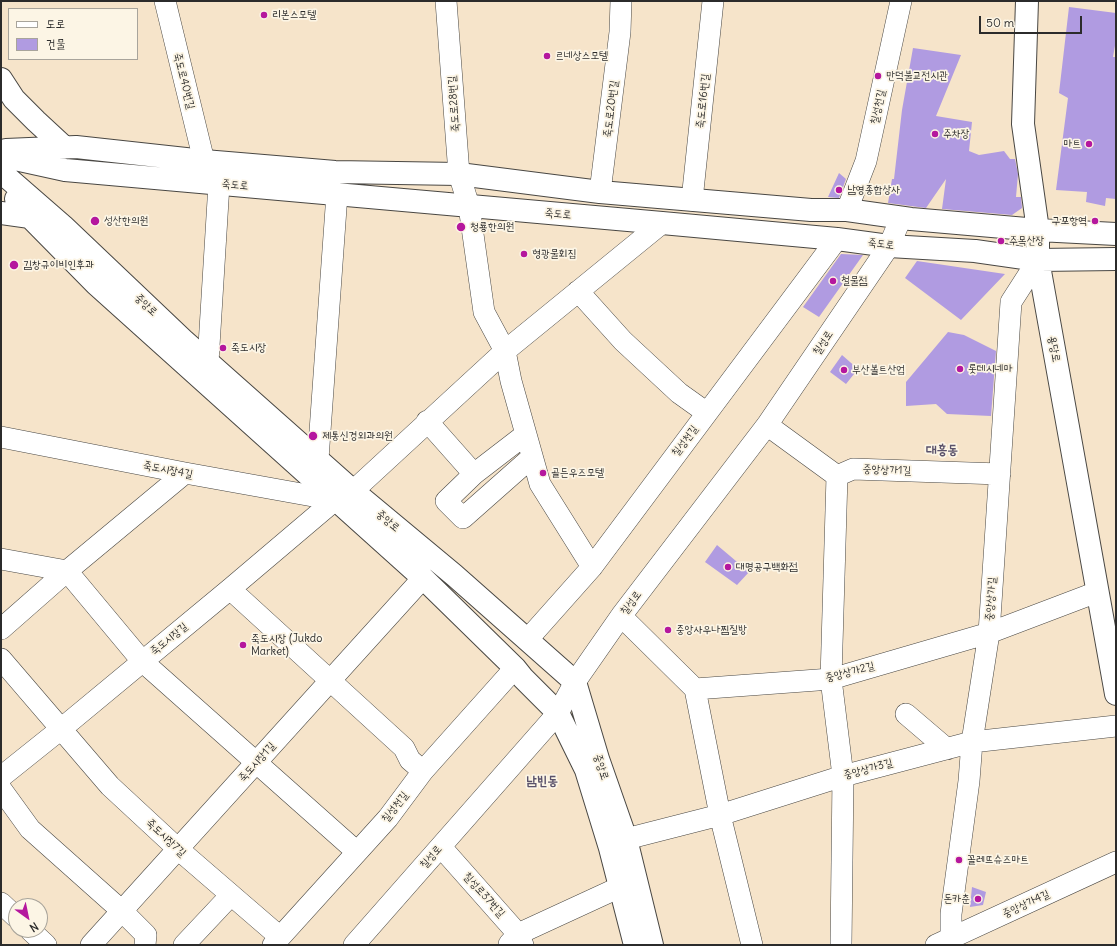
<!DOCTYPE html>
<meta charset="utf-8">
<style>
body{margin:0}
#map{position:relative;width:1117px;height:946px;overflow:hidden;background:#f6e4ca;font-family:Delius,"Poor Story",sans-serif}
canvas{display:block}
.frame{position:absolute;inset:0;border:2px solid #2b2b2b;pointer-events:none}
.legend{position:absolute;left:8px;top:8px;width:130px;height:52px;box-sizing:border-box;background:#fcf5e5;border:1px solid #a8a49b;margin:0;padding:5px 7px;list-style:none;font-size:12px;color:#2b2b2b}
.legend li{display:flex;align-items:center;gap:8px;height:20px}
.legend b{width:20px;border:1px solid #a8a49b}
.north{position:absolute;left:8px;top:898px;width:40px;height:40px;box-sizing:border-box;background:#fcf5e5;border:1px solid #a8a49b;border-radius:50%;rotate:147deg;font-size:11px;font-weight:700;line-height:16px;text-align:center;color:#2b2b2b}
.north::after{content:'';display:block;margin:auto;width:14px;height:18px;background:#b5179e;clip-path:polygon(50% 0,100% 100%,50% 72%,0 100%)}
.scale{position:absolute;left:979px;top:16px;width:103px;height:18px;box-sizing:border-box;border:2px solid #2b2b2b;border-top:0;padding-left:5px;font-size:12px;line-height:14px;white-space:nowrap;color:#2b2b2b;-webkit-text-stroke:3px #fcf5e5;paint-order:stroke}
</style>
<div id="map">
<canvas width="1117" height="946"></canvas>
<div class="frame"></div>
<ul class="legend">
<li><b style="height:5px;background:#fff"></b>도로</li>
<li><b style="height:11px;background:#b09be1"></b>건물</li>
</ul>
<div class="north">N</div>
<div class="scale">50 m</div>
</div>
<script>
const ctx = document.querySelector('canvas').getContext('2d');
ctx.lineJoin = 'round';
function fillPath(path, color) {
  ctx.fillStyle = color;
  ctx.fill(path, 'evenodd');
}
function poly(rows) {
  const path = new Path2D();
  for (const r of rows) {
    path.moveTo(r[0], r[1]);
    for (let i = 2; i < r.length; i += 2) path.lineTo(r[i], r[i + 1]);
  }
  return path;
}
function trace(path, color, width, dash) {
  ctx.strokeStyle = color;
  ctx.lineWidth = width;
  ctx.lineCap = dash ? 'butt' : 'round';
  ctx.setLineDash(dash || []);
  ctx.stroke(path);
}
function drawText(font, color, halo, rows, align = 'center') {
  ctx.font = font + ' Delius,"Poor Story",sans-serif';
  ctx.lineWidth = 3.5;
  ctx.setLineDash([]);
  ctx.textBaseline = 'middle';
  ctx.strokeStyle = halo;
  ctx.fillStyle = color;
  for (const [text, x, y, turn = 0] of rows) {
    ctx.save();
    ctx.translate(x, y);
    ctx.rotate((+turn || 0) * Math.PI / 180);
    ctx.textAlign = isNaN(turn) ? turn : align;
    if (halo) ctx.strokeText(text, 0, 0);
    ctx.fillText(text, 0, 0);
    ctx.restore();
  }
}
fillPath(poly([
 [1069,7,1116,13,1116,40,1113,57,1116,57,1116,199,1106,198,1105,206,1086,202,1087,192,1056,190,1068,98,1059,93],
 [913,48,961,55,936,116,972,122,969,151,979,155,1004,151,1010,159,1015,159,1018,174,1016,197,1021,197,1022,208,1012,215,942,209,946,179,926,208,888,203,892,179,894,179,902,110],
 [839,173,846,179,839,198,828,197],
 [841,254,863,255,819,317,803,307],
 [917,261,1005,274,961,320,905,278],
 [948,332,964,335,996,351,991,416,947,414,936,404,906,406,906,382],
 [842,355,858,369,846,384,830,372],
 [717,545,749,572,737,585,705,562],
 [972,887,986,892,983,905,970,907]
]), '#b09be1');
const minor = poly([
 [165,1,204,161],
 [446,1,459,174,469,206,484,312,505,351,511,381,540,484,592,567],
 [600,192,620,32,621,1],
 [692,200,713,1],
 [847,210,866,161,901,1],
 [578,291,623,341,679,393,707,413],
 [208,362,219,184],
 [427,421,474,474,446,501,463,518,532,457],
 [767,425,837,476,853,469,1000,474],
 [1,437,185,473,335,500],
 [318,459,337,194],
 [474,474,526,434],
 [837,476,831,679,843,776,841,945],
 [353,491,505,351,662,223],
 [1,559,67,571,142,661,357,852],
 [230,589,404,748,410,760,423,771],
 [621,616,695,689,831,679,989,633,1097,592],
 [1,629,67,571,185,473],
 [528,639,592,567,837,239],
 [1,659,110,786,178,849,280,937],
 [695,689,720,815,752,945],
 [906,714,947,749],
 [1,777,61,729,230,589,335,500],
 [1,789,30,829,122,911,146,935,145,945],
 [626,839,720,815,843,776,972,742,1116,726],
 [441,847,518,934,523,945],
 [1,903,16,917],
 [30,930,46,945],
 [509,944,518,934,620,887],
 [91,945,423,578],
 [184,945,231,895],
 [273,945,388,818,423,771,515,668],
 [354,945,558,713,575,682,621,616,767,425,889,246,901,218],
 [936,945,1116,862],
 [951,945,951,914,969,781,972,742,989,633,1011,302,1038,260]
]);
const major = poly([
 [1027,1,1023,124,1038,230,1038,260,1116,694],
 [1,79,14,99,36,121,63,146],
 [6,150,76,147,204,161,335,172,459,174,600,192,811,210,847,210,911,219,1038,230,1116,234],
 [1,156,65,170,662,223,837,239,889,246,975,251,1038,260,1116,259],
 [1,172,63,226,183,340,353,491,454,575,575,682,598,759,626,839,652,945],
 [16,199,30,217,96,284,423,578,515,668,523,678,558,713,586,770,610,848,635,945],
 [1,213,30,217]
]);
trace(minor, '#494743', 22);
trace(major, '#494743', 24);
trace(minor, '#fff', 21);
trace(major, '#fff', 22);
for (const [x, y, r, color] of [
 [264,15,4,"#b5179e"],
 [547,56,4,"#b5179e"],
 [878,76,4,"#b5179e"],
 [935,134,4,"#b5179e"],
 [1089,144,4,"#b5179e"],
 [839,190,4,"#b5179e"],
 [95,221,5,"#b5179e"],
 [1095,221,4,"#b5179e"],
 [461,227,5,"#b5179e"],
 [1001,241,4,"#b5179e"],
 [524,254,4,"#b5179e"],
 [14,265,5,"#b5179e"],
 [833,281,4,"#b5179e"],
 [223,348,4,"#b5179e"],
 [960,369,4,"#b5179e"],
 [844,370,4,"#b5179e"],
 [313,436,5,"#b5179e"],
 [543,473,4,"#b5179e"],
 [728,567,4,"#b5179e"],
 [668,630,4,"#b5179e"],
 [243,645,4,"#b5179e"],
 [959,860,4,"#b5179e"],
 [978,899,4,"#b5179e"]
]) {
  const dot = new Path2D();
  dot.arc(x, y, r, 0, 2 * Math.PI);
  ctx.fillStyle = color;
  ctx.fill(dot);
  trace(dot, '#fcf5e5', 1.5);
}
drawText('11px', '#2b2b2b', '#fcf5e5', [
 ["리본스모텔",272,15],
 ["르네상스모텔",555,56],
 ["만덕불교전시관",886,76],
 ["주차장",943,134],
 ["마트",1081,144,"right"],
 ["남영종합상사",847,190],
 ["성산한의원",104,221],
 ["구포항역",1087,221,"right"],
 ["청룡한의원",470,227],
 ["주목산장",1009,241],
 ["형광물회집",532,254],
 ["김창규이비인후과",23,265],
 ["철물점",841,281],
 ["죽도시장",231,348],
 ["롯데시네마",968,369],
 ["부산볼트산업",852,370],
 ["제통신경외과의원",322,436],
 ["골든우즈모텔",551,473],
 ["대명공구백화점",736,567],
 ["중앙사우나찜질방",676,630],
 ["죽도시장 (Jukdo",251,639],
 ["Market)",251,652],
 ["꼴레뜨슈즈마트",967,860],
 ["돈카춘",970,899,"right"]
], 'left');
drawText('11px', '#2b2b2b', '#fcf5e5', [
 ["죽도로40번길",184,81,76],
 ["죽도로16번길",703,101,-84],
 ["죽도로28번길",454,104,-94],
 ["칠성천길",878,107,-78],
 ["죽도로20번길",611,109,-83],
 ["죽도로",235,185,5],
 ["죽도로",558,214,5],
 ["죽도로",881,244,7],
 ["중앙로",146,305,43],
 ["칠성로",823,343,-56],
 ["용당로",1054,349,80],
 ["칠성천길",685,441,-53],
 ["죽도시장4길",168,470,11],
 ["중앙상가1길",887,470,2],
 ["중앙로",388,521,40],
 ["중앙상가길",991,599,-86],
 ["칠성로",631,603,-53],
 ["죽도시장길",169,639,-39],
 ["중앙상가2길",850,672,-14],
 ["죽도시장1길",257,762,-48],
 ["중앙로",601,767,72],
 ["중앙상가3길",868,769,-15],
 ["칠성천길",395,807,-52],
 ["죽도시장7길",166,838,43],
 ["칠성로",431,857,-48],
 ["칠성로37번길",484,895,48],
 ["중앙상가4길",1026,904,-25]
]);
drawText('bold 13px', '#5a526b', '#fcf5e5', [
 ["대흥동",942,450],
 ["남빈동",542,781]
]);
</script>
